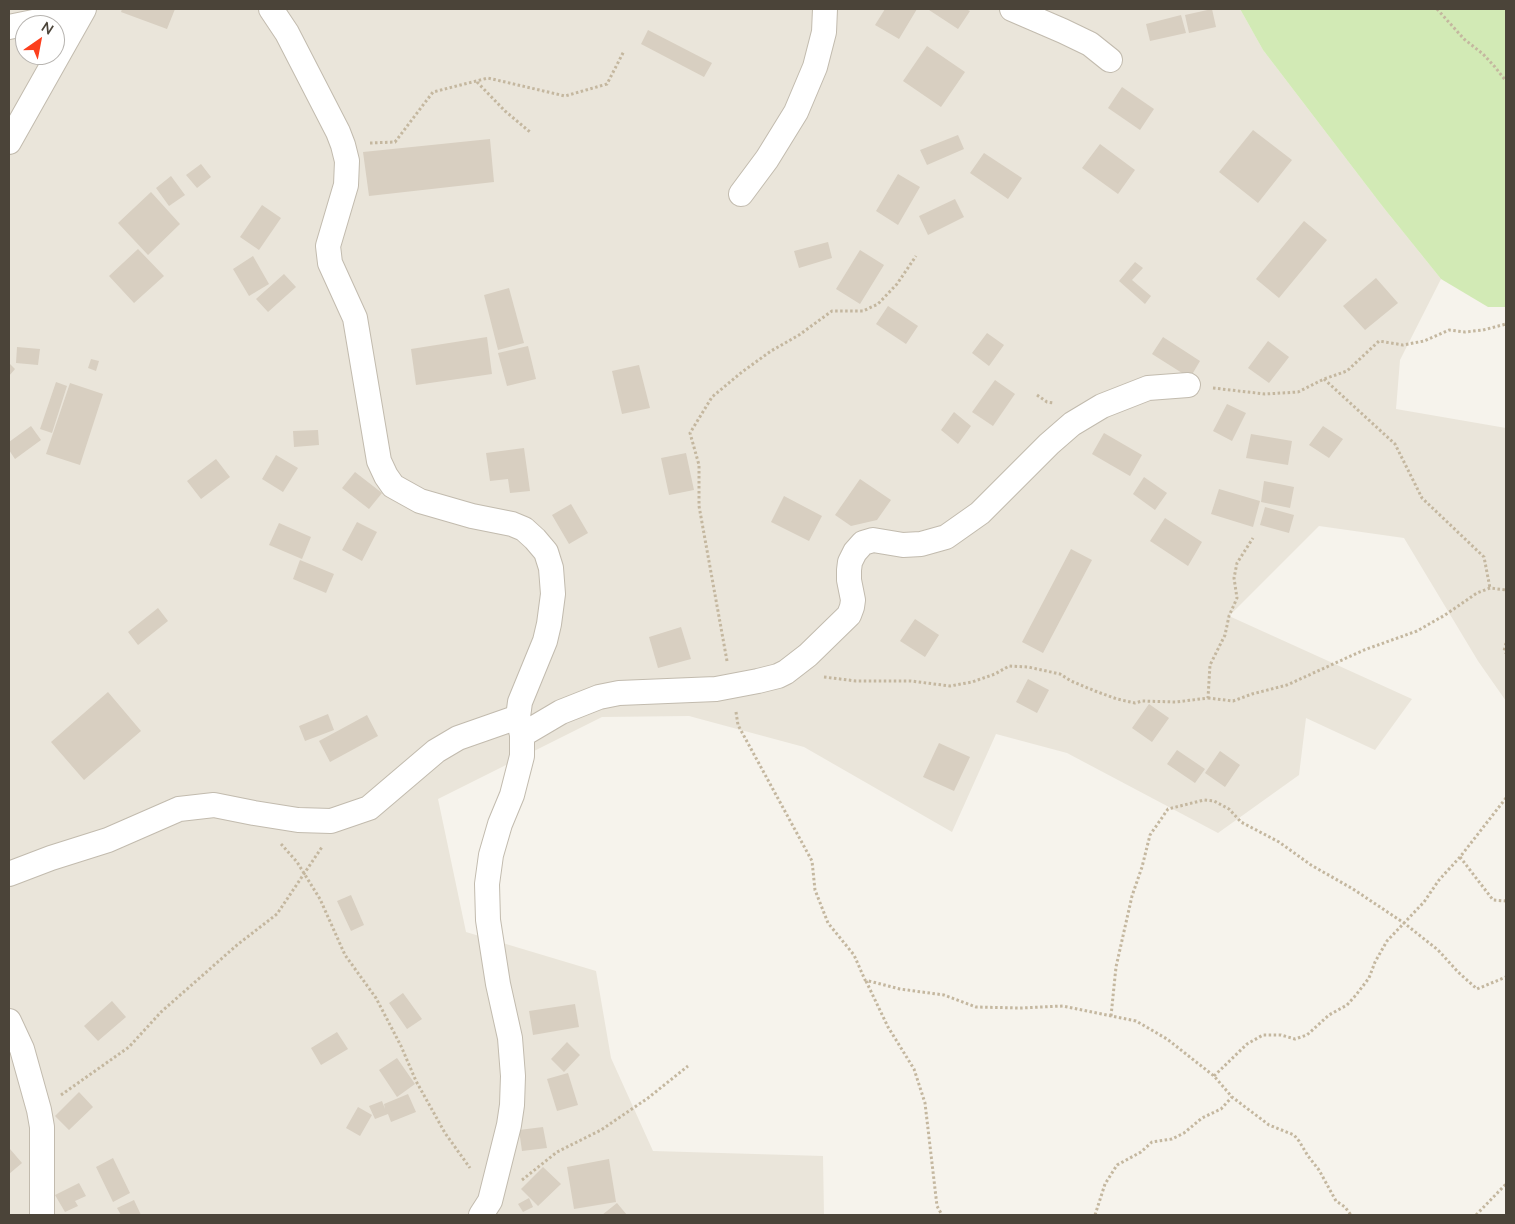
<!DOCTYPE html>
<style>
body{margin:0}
#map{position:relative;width:1515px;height:1224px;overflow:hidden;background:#f6f3ec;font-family:Lato,sans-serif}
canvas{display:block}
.frame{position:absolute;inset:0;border:10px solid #4b4439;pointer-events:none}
.north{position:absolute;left:15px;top:15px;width:50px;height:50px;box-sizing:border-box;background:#fff;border:1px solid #b7b4b0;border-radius:50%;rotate:33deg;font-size:14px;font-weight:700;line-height:20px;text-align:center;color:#4b4439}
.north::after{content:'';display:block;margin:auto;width:18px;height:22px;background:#fc3f1d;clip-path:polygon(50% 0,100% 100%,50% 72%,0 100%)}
</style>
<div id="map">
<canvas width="1515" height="1224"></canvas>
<div class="frame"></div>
<div class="north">N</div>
</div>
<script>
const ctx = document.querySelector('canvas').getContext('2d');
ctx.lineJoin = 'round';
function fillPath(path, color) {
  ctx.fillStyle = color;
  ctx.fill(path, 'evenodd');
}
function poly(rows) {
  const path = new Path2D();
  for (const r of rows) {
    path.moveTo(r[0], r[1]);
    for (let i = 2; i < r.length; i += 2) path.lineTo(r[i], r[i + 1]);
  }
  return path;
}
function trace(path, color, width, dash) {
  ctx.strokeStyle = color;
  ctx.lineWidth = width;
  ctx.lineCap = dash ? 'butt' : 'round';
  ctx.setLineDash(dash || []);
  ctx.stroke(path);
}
fillPath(poly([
 [9,9,1240,9,1263,50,1383,207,1441,279,1400,360,1396,409,1506,428,1506,701,1478,661,1404,538,1319,526,1229,616,1412,699,1375,750,1306,718,1299,775,1218,833,1067,753,996,734,952,832,804,747,689,716,602,717,438,799,466,932,596,971,611,1058,653,1151,823,1156,824,1215,9,1215],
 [25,25,55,25,55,55,25,55]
]), '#eae5da');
fillPath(poly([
 [1240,9,1506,9,1506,307,1488,307,1441,279,1383,207,1263,50]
]), '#d2eab5');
fillPath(poly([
 [122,9,175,9,167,29,121,12],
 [885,9,917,9,899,39,875,25],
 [930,9,966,9,970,11,958,29,929,10],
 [1212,9,1216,27,1189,33,1185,15],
 [1181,15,1186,33,1150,41,1146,24],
 [648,30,712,63,704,77,641,44],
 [927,46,965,72,941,107,903,81],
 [1122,87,1154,109,1140,130,1108,108],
 [1253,130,1292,160,1258,203,1219,172],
 [958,135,964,149,927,165,920,150],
 [490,139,494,182,369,196,363,152],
 [1100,144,1135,170,1118,194,1082,168],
 [984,153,1022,178,1008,199,970,173],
 [201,164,211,177,197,188,186,175],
 [898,174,920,187,898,225,876,211],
 [171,176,185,195,169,206,156,188],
 [151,192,180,224,148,255,118,223],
 [955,199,964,217,928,235,919,216],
 [262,205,281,218,259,250,240,237],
 [1304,221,1327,240,1279,298,1256,279],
 [828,242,832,258,799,268,794,251],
 [138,249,164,276,134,303,109,276],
 [860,250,884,265,860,304,836,289],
 [253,256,269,284,249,296,233,269],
 [1135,262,1143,268,1132,280,1151,296,1145,304,1119,281],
 [284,274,296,287,268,312,256,299],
 [1376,278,1398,303,1365,330,1343,306],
 [509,288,524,343,498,350,484,295],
 [888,306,918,326,906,344,876,324],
 [987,333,1004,345,989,366,972,353],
 [487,337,492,374,416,385,411,349],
 [1163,337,1200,361,1190,378,1152,354],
 [1268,341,1289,357,1269,383,1248,368],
 [528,346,536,379,507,386,498,353],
 [17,347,40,349,38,365,16,363],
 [91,359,99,361,96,371,88,368],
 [9,363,15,369,9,376],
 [639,365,650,408,622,414,612,371],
 [995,380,1015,394,993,426,972,412],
 [56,382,67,386,52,433,40,429],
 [70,383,103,394,80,465,46,454],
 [1227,404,1246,413,1232,441,1213,431],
 [954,412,971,426,958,444,941,430],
 [31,426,41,440,15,459,9,450,9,442],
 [1323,426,1343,439,1329,458,1309,445],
 [318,430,319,445,294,447,293,431],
 [1104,433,1142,455,1130,476,1092,454],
 [1251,434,1292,441,1288,465,1246,458],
 [524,448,530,491,510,493,508,479,490,481,486,453],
 [686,453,694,490,669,495,661,458],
 [276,455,298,468,283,492,262,479],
 [216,459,230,477,201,499,187,481],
 [355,472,382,493,369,509,342,488],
 [1144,477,1167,493,1155,510,1133,494],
 [860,479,891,500,877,520,851,526,835,515],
 [1264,481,1294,487,1290,508,1261,502],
 [1219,489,1260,501,1253,527,1211,514],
 [784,496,822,516,809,541,771,522],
 [571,504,588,533,569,544,552,515],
 [1265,507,1294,515,1289,533,1260,525],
 [1165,518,1202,542,1188,566,1150,541],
 [357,522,377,532,362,561,342,550],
 [279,523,311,537,302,559,269,545],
 [1071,549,1092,560,1043,653,1022,642],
 [300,560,334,574,326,593,293,579],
 [158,608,168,621,138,645,128,632],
 [915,619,939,635,925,657,900,641],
 [681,627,691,659,658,668,649,637],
 [1028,679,1049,690,1037,713,1016,702],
 [108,692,141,731,84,780,51,742],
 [1149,704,1169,718,1152,742,1132,728],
 [328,714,334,730,305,741,299,726],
 [367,715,378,736,330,762,319,741],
 [939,743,970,757,954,791,923,777],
 [1177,750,1205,769,1195,783,1167,764],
 [1220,751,1240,765,1225,787,1205,773],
 [351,895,364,925,351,931,337,901],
 [403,993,422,1019,407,1029,389,1003],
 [112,1001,126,1017,98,1041,84,1026],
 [575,1004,579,1027,533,1035,529,1011],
 [337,1032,348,1049,321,1065,311,1048],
 [567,1042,580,1055,564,1072,551,1059],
 [397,1058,415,1084,397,1097,379,1070],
 [568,1073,578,1105,557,1111,547,1079],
 [79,1092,93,1107,69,1130,55,1116],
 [408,1094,416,1112,391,1122,388,1114,375,1119,369,1106,382,1101,385,1109,384,1104],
 [358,1107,372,1115,360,1136,346,1128],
 [543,1127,547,1148,522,1151,519,1130],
 [10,1149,22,1163,9,1174,9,1151],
 [113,1158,130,1193,113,1202,96,1167],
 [609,1159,616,1202,574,1209,567,1167],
 [543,1167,561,1184,538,1206,521,1189],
 [79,1183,86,1196,75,1201,78,1206,65,1212,55,1195],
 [529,1198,533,1207,523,1212,518,1204],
 [134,1200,141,1215,121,1215,117,1208],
 [617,1203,627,1215,602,1215]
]), '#d8cfc1');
const street = poly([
 [271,9,287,33,338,132,343,145,347,161,346,185,328,246,330,263,355,318,379,461,386,476,393,486,420,501,472,516,512,524,524,529,535,539,546,552,551,568,553,594,549,624,545,641,520,702,518,717,522,735,522,756,512,795,500,824,491,855,487,884,488,920,498,984,510,1038,513,1076,512,1105,509,1125,490,1201,481,1215],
 [1012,9,1063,31,1090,44,1110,60],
 [9,27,82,12],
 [9,142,84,9],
 [741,194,767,159,796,112,815,67,824,32,825,9],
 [522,735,561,712,599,697,619,693,716,689,758,681,778,676,786,672,808,655,849,615,852,607,853,600,849,580,849,570,850,562,855,552,863,543,873,540,903,545,921,544,946,537,980,513,1049,444,1072,424,1102,406,1148,388,1188,385],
 [9,874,51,858,108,840,179,809,214,805,254,813,298,820,331,821,369,808,436,751,458,738,518,717],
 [9,1021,22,1049,39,1110,42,1127,42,1215]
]);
trace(street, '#c2bbae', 26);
trace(poly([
 [1437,9,1464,39,1483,54,1495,67,1506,81],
 [477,82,505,111,530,132],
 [370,143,395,142,433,92,488,78,565,96,607,84,624,51],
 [1324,379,1395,444,1422,498,1484,557,1490,588],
 [1213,388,1265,394,1298,392,1324,379,1347,371,1379,341,1403,345,1424,341,1449,330,1465,332,1483,330,1506,324],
 [1037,395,1047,402,1054,403],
 [1506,643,1504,651,1506,653],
 [727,661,699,506,699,465,690,433,712,397,742,372,771,351,799,335,832,311,863,311,878,304,897,284,916,256],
 [824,677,856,681,911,681,950,686,972,682,995,674,1009,666,1028,667,1060,674,1071,681,1095,691,1117,699,1135,703,1142,701,1176,702,1208,698,1210,665,1225,635,1229,616,1237,598,1234,578,1237,563,1253,538],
 [1208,698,1233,701,1252,694,1287,685,1364,650,1417,631,1445,615,1477,593,1490,588,1506,590],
 [736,712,738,725,812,861,815,890,828,923,854,955,865,980,900,989,944,995,976,1007,1020,1008,1063,1006,1136,1021,1167,1039,1214,1076,1232,1097,1269,1125,1294,1135,1299,1141,1308,1156,1319,1170,1336,1201,1345,1207,1351,1215],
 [281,844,297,862,320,899,345,955,376,998,401,1046,416,1081,445,1133,470,1168],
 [1460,857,1493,900,1506,901],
 [866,981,888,1027,914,1069,925,1103,937,1206,942,1215],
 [1111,1016,1116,967,1132,896,1142,867,1150,835,1168,809,1204,800,1214,801,1229,809,1241,822,1279,842,1311,865,1353,889,1404,923,1438,950,1458,972,1477,989,1506,977],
 [1214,1076,1247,1044,1263,1035,1281,1035,1295,1039,1307,1035,1329,1015,1347,1005,1356,995,1369,978,1375,962,1387,941,1424,902,1439,880,1460,857,1506,798],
 [61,1095,129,1047,161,1012,237,945,277,914,322,847],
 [522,1180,557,1152,601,1130,648,1098,688,1066],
 [1095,1215,1105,1184,1117,1165,1141,1152,1152,1142,1172,1139,1184,1133,1202,1118,1221,1109,1232,1097],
 [1476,1215,1506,1184]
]), '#c4b79f', 3, [2.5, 2.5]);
trace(street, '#fff', 24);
</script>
